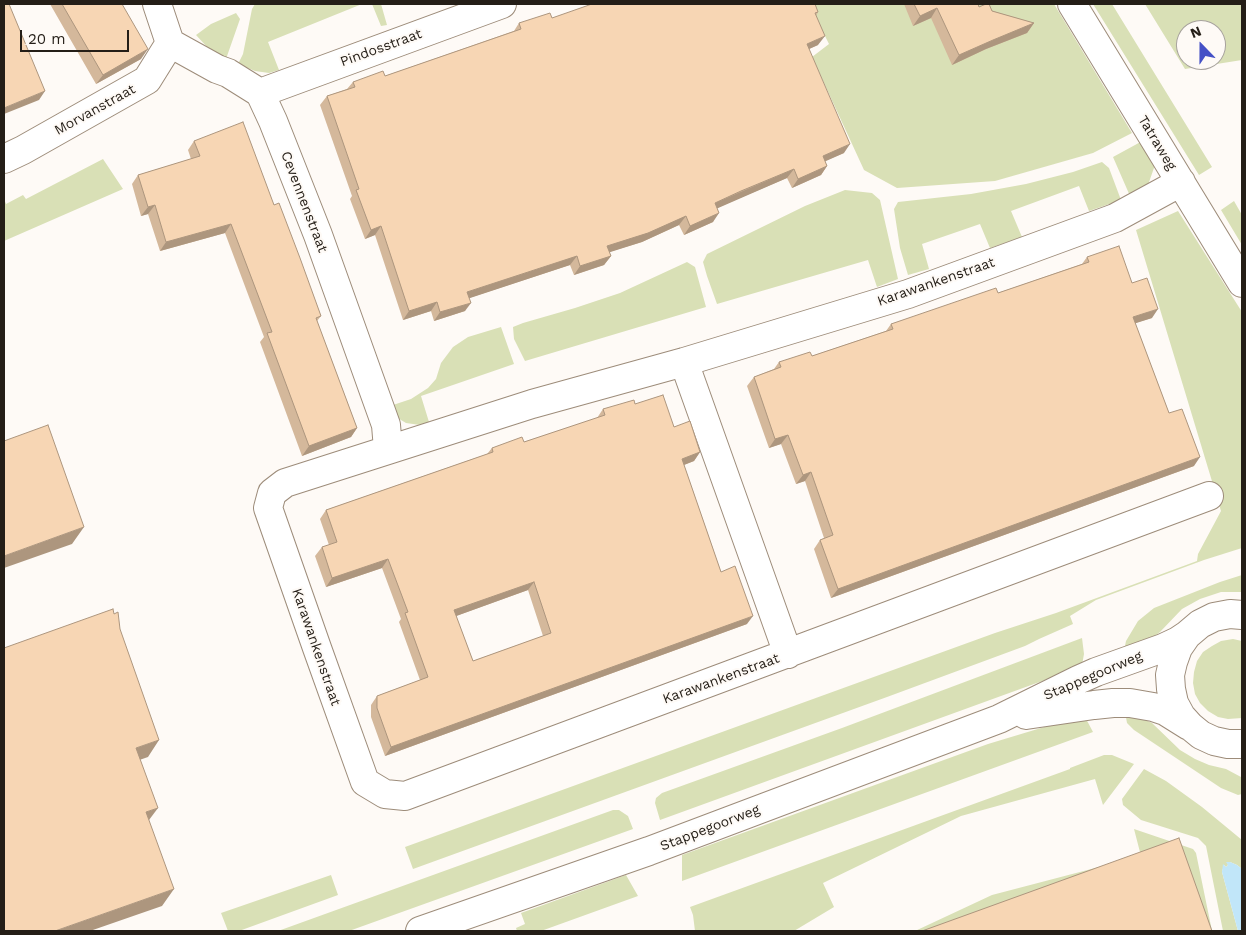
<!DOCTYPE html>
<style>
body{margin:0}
#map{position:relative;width:1246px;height:935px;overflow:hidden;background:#fefaf6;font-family:"Work Sans",sans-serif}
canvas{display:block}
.frame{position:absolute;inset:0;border:5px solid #241e17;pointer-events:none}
.north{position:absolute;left:1176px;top:20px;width:50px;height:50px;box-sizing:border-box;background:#fefaf6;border:1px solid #a7a29d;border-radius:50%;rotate:338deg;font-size:14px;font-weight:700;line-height:20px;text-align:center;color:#241e17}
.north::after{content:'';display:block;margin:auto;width:18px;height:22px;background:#4551c6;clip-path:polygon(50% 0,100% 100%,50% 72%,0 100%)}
.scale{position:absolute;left:20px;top:30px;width:109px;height:22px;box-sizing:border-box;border:2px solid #241e17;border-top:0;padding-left:6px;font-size:15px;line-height:18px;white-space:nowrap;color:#241e17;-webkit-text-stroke:4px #fefaf6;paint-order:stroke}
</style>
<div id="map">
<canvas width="1246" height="935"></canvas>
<div class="frame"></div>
<div class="north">N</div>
<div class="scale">20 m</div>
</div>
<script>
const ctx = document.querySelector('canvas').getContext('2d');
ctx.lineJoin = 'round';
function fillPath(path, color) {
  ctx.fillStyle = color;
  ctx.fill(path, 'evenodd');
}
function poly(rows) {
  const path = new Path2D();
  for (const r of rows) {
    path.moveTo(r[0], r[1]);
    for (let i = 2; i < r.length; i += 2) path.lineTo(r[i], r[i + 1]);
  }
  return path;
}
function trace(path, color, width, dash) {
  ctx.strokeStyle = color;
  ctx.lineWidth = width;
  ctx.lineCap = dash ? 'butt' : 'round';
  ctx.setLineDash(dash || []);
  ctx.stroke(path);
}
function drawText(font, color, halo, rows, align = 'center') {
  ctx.font = font + ' "Work Sans",sans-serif';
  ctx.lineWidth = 4;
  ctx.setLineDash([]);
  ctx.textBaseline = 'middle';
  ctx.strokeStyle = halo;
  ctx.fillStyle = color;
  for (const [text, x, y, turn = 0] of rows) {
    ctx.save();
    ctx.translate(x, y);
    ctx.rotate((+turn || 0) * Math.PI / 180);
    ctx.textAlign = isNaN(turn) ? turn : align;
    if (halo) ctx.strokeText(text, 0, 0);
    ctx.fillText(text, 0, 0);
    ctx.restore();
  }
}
fillPath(poly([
 [255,4,362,4,268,42,279,70,269,73,255,71,238,64,243,54,252,9],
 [372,4,381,4,387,25,381,26],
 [809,4,1054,4,1132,133,1093,153,995,181,897,188,864,170,812,57,829,44],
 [1093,4,1112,4,1212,167,1199,175],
 [1145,4,1242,4,1242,60,1185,69],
 [1186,30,1216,30,1216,60,1186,60],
 [236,13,240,19,226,59,208,48,196,35,211,24],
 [1146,139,1155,165,1148,185,1130,196,1113,157],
 [103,159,123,189,4,241,4,199,6,204,23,195,26,199],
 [1102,162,1109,168,1121,200,1089,211,1079,186,1011,211,1022,237,990,248,980,224,922,244,929,269,908,275,900,248,894,209,898,202,971,194,1026,184,1073,172],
 [845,190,872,193,880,200,898,279,877,287,868,260,717,304,707,276,703,262,707,254,805,206],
 [1234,201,1242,215,1242,245,1221,210],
 [1178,211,1242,312,1242,548,1204,560,1096,600,1070,616,1073,624,1039,639,1025,646,887,697,413,869,405,847,995,633,1056,613,1197,561,1198,554,1221,511,1136,230],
 [687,262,695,267,706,307,525,361,514,339,513,327,523,323,575,308,620,293],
 [501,327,514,364,421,396,429,422,420,425,406,423,396,417,390,406,411,399,428,388,436,379,441,363,453,347,468,337],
 [1242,575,1242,592,1221,592,1200,599,1182,609,1160,632,1151,639,1124,651,1126,641,1138,621,1154,608,1220,582],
 [1082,638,1084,654,1082,665,1045,680,660,820,655,803,656,798,662,793,842,728],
 [1233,639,1242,641,1242,718,1228,719,1218,717,1208,711,1200,703,1195,694,1193,683,1194,672,1197,661,1203,652,1212,646,1221,641],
 [1125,712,1141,718,1152,723,1180,750,1195,759,1209,765,1226,769,1241,777,1242,779,1242,794,1238,795,1221,788,1134,730,1127,723],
 [1084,715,1093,732,682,881,682,855,988,744],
 [1104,755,1112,755,1134,764,1103,805,1095,779,961,816,823,883,834,907,794,931,695,931,693,915,690,907,1070,769,1070,768],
 [1144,769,1166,781,1202,807,1242,840,1242,869,1237,865,1230,862,1227,862,1228,865,1226,867,1224,865,1222,872,1238,931,1223,931,1206,846,1198,838,1141,820,1123,805,1122,799],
 [613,810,619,810,628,816,633,829,349,931,278,931],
 [1134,829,1193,849,1196,853,1212,931,915,931,992,895,1141,856],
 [331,875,338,895,239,931,228,931,221,913],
 [626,875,638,896,541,931,517,931,516,928,525,924,521,913]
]), '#d9e0b6');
fillPath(poly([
 [1226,862,1230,862,1237,865,1242,869,1242,931,1238,931,1222,872,1223,864,1226,867,1228,865]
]), '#c1e6f9');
const minor = poly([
 [157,4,170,43,217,69,228,73,260,93,273,121,318,235,386,425,388,449],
 [1072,4,1242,283],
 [260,93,502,4],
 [4,159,23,150,147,80,170,43],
 [1181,182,1115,218,908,294,684,362,532,404,285,483,272,493,268,508,317,648,365,782,385,794,405,796,1209,496],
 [684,362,788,654],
 [1242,615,1230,614,1214,617,1200,624,1187,635,1178,648,1173,662,1170,675,1171,689,1174,703,1181,716,1190,726,1201,735,1214,741,1228,744,1242,744],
 [1026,715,1094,705,1113,703,1130,703,1153,707,1165,711,1189,726],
 [420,931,649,851,999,719,1078,680,1096,672,1163,648,1178,641,1187,635]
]);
trace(minor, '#9d8c7a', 30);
trace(minor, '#fff', 28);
fillPath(poly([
 [50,4,122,4,141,59,96,84],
 [904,4,978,4,979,7,1034,23,1027,33,986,49,952,65,931,18,913,26],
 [818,12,816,16,818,45,809,49,844,153,825,161,827,166,821,175,792,188,787,178,735,200,717,208,713,222,684,235,679,225,642,242,609,252,611,256,604,265,574,275,570,265,469,298,465,311,434,321,431,311,403,320,375,235,365,239,350,199,352,196,320,105,327,96,347,89,353,82,385,76,514,31,519,23,552,18],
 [194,141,274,205,321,316,317,321,357,428,351,437,302,456,260,342,264,337,225,233,160,251,148,214,141,216,132,184,138,175,191,159,188,150],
 [1087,257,1132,283,1152,318,1135,323,1169,413,1194,466,831,598,814,549,820,540,824,538,805,481,796,484,781,444,769,448,747,386,754,377,774,369,779,362,812,356,886,331,891,324,998,293,1082,264],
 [635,404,674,427,700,452,694,461,684,465,721,572,747,624,385,756,371,717,371,705,377,696,420,680,399,622,401,619,382,568,326,587,315,556,322,547,329,545,320,519,326,510,487,454,492,448,524,442,597,418,603,409],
 [528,590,543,636,473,661,456,616]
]), '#d4b89b');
fillPath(poly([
 [937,8,931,18,913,26,920,16],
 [1034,23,1027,33,986,49,952,65,959,55,993,40],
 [825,36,818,45,800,53,807,44],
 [148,49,141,59,96,84,103,75],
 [45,91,39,100,4,114,4,108],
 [850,144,844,153,817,165,823,156],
 [827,166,821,175,792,188,798,179],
 [794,169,787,178,709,212,715,203],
 [155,205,148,214,141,216,148,207],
 [719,213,713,222,684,235,690,226],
 [686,216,679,225,642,242,601,255,607,246],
 [231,224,225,233,160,251,166,242],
 [381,226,375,235,365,239,371,230],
 [577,256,570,265,461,301,467,292],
 [611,256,604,265,574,275,580,266],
 [437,302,431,311,403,320,409,311],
 [471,303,465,311,434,321,440,312],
 [1158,309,1152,318,1127,326,1133,317],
 [357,428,351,437,302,456,309,446],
 [788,435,781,444,769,448,775,439],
 [700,452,694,461,676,468,682,459],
 [1200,457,1194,466,831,598,838,589],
 [811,472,805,481,796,484,803,475],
 [84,527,72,544,4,568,4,556],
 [388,559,382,568,326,587,332,578],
 [534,582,528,590,448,619,454,610],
 [753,616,747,624,385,756,391,747],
 [159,740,148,757,125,765,136,748],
 [158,808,146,824,146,812],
 [174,889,162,906,90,931,55,931]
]), '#ad967e');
const building = poly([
 [4,4,9,4,45,91,4,108,4,4],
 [62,4,122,4,148,49,103,75,62,4],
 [592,4,815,4,818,12,815,13,825,36,807,44,850,144,823,156,827,166,798,179,794,169,741,191,715,203,719,213,690,226,686,216,648,233,607,246,611,256,580,266,577,256,467,292,471,303,440,312,437,302,409,311,381,226,371,230,356,190,359,189,327,96,355,87,353,82,383,71,385,76,521,29,519,23,550,13,552,18,592,4],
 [914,4,978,4,979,7,986,4,989,4,992,11,1034,23,993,40,959,55,937,8,920,16,914,4],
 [243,122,274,205,279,203,300,258,321,316,316,318,357,428,309,446,267,333,272,332,231,224,166,242,155,205,148,207,138,175,200,156,194,141,243,122],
 [1119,246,1132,283,1147,278,1158,309,1133,317,1169,413,1182,409,1200,457,838,589,820,540,833,535,811,472,803,475,788,435,775,439,754,377,781,367,779,362,810,352,812,356,893,329,891,324,996,288,998,293,1089,262,1087,257,1119,246],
 [663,395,674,427,690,421,700,452,682,459,721,572,735,566,753,616,391,747,377,708,377,696,428,677,405,613,408,612,388,559,332,578,322,547,337,542,326,510,493,452,492,448,522,437,524,442,605,415,603,409,634,400,635,404,663,395],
 [534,582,551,633,473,661,454,610,534,582],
 [48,425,84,527,4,556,4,441,48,425],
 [113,609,114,614,118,612,120,629,159,740,136,748,158,808,146,812,174,889,55,931,4,931,4,648,113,609],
 [1179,838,1212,931,922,931,1179,838]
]);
fillPath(building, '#f7d6b4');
trace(building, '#ad967e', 1);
drawText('14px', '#241e17', '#fefaf6', [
 ["Pindosstraat",381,48,-20],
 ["Morvanstraat",95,110,-29],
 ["Tatraweg",1157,143,59],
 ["Cevennenstraat",304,202,69],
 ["Karawankenstraat",936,282,-19],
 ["Karawankenstraat",316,647,71],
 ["Stappegoorweg",1093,676,-23],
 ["Karawankenstraat",721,679,-20],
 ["Stappegoorweg",710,828,-21]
]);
</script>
